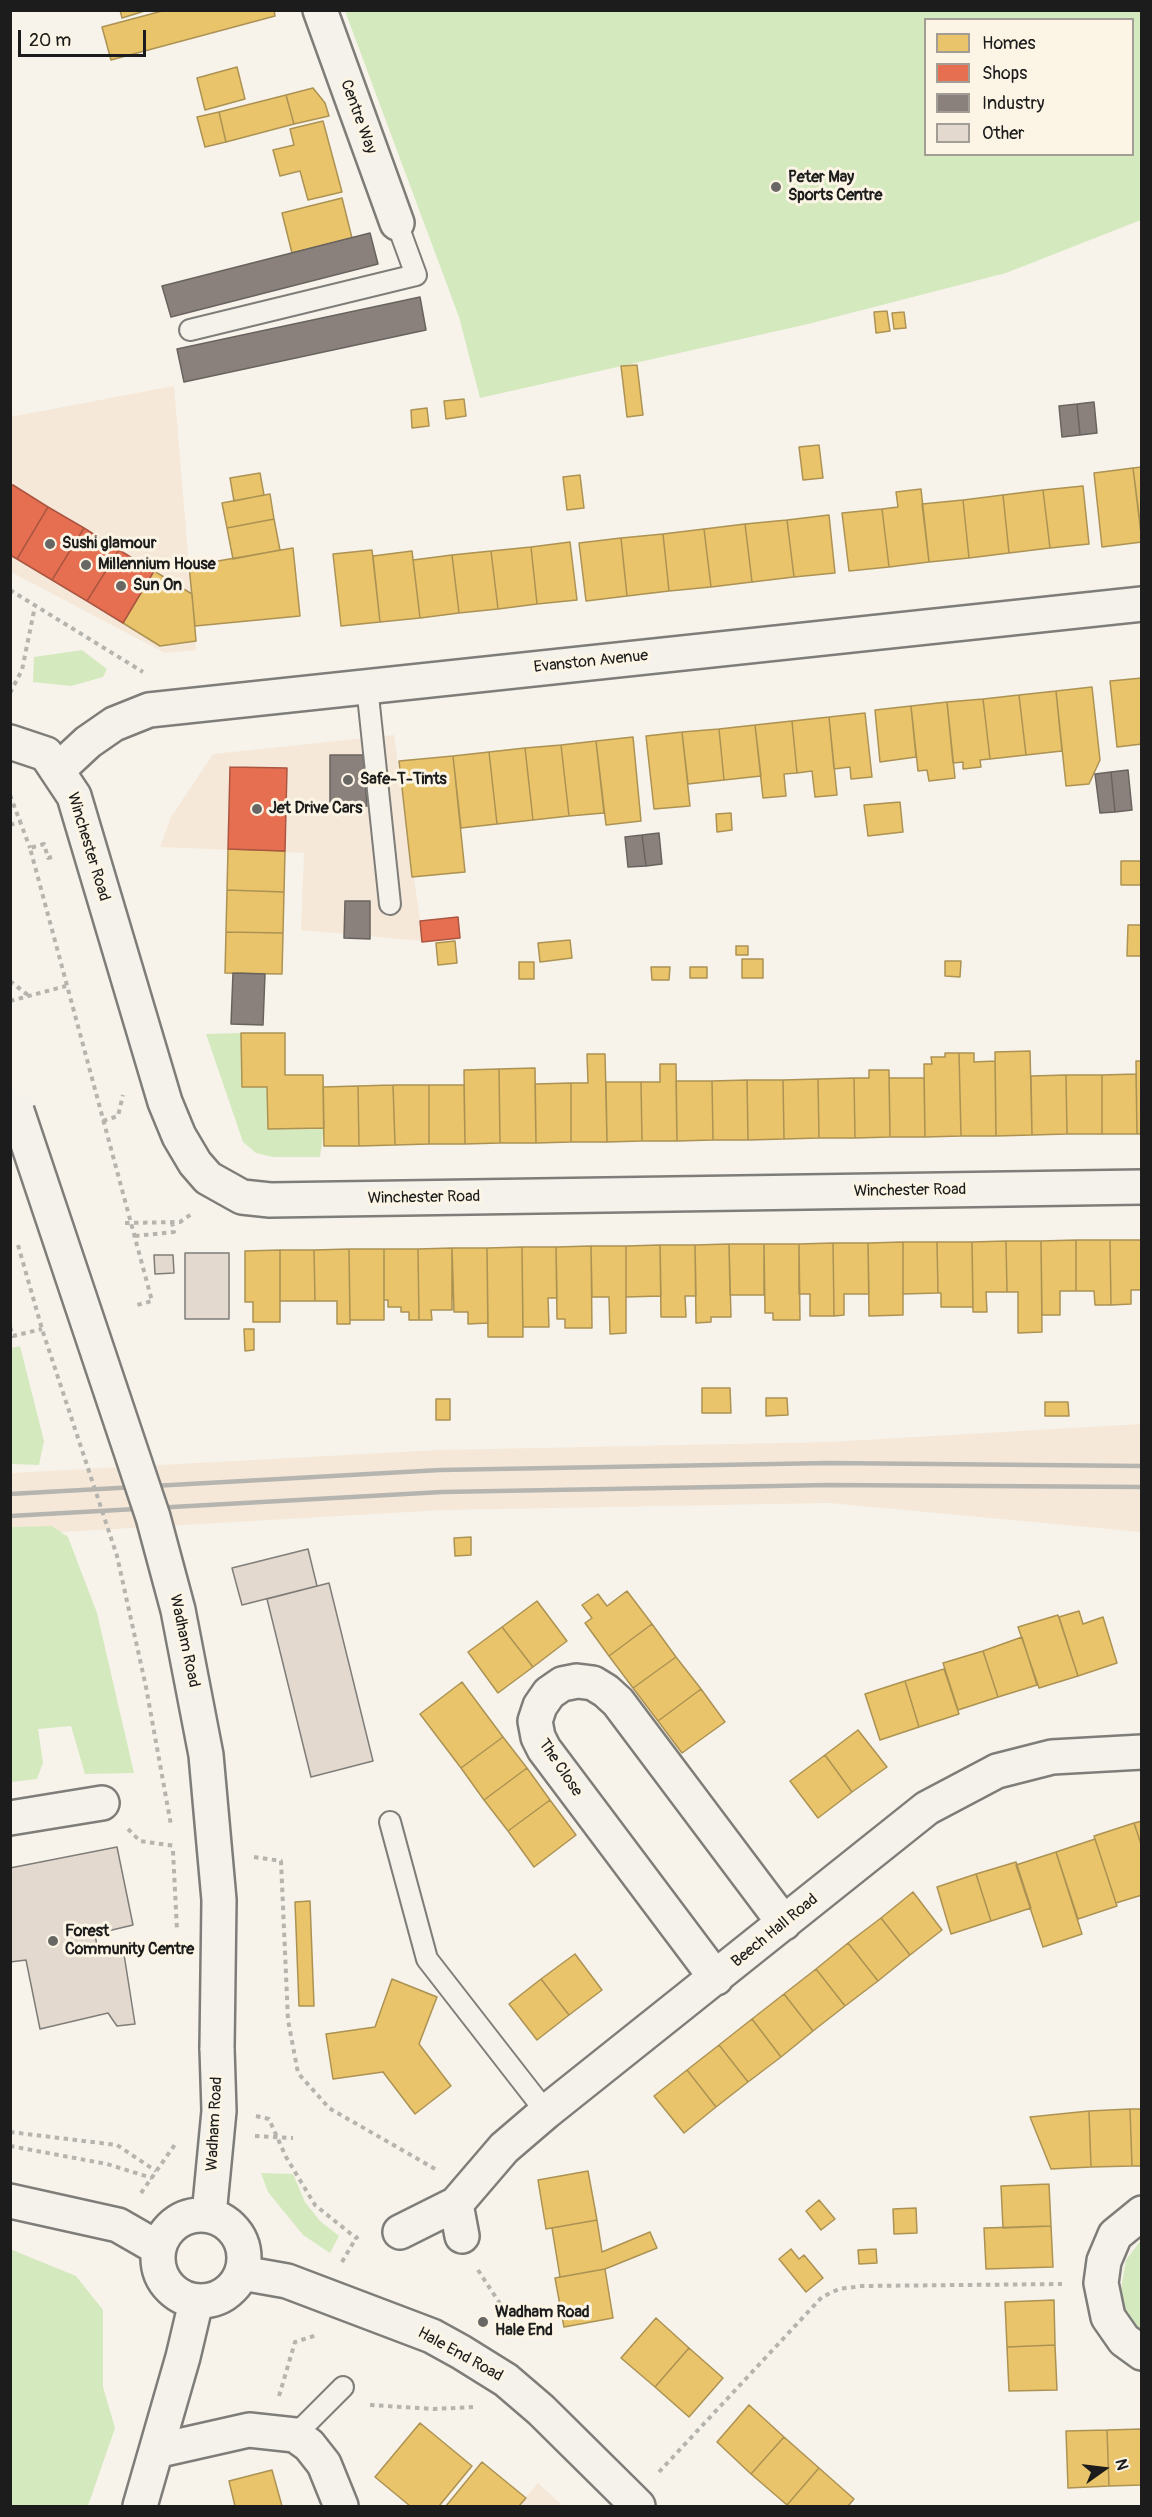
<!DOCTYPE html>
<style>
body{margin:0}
#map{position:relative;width:1152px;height:2517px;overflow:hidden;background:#f7f3ea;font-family:Pangolin,sans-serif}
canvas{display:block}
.frame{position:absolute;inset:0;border:12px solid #1c1c1c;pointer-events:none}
.legend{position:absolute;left:924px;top:18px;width:210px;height:138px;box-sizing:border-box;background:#fcf5e5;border:2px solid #a29e95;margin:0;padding:8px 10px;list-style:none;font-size:18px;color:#1c1c1c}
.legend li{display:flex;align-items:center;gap:12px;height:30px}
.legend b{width:30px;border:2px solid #a29e95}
.north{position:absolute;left:1074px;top:2439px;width:60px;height:60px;-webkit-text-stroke:4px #fcf5e5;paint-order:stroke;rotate:76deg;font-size:16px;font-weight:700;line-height:24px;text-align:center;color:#1c1c1c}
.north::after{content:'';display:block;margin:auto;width:21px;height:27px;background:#1c1c1c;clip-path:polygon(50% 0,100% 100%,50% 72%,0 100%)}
.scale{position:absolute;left:18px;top:30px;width:128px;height:27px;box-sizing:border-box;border:3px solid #1c1c1c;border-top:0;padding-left:8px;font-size:18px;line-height:21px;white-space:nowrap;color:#1c1c1c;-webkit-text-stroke:4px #fcf5e5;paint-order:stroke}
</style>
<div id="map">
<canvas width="1152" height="2517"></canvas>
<div class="frame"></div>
<ul class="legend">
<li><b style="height:16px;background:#e9c46a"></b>Homes</li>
<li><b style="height:16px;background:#e76f51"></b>Shops</li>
<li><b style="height:16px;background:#8a817c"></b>Industry</li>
<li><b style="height:16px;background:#e4d9cf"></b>Other</li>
</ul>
<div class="north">N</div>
<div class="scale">20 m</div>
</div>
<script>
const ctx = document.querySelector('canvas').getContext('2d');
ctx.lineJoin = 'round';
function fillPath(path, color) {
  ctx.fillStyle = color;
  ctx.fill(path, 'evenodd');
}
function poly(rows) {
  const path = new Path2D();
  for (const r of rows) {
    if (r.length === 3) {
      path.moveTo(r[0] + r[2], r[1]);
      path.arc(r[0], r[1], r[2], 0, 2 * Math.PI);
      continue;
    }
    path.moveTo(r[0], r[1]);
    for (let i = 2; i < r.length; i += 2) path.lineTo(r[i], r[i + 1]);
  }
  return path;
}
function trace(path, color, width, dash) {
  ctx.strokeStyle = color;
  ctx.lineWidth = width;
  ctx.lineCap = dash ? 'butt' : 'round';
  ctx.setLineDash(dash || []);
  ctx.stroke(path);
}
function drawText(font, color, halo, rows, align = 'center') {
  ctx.font = font + ' Pangolin,sans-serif';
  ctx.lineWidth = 6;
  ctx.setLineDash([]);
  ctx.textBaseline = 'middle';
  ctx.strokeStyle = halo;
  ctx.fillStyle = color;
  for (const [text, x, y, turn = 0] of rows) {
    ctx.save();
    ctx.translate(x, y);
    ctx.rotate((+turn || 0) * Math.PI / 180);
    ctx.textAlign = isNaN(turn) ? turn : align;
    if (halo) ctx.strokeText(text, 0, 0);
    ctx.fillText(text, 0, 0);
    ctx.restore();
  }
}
fillPath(poly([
 [174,386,196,650,165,653,11,572,10,417],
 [394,735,423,941,301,930,304,853,160,847,171,817,213,754],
 [1141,1424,1141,1532,829,1503,443,1510,11,1535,11,1473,439,1450,829,1442],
 [538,2483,563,2506,518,2506]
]), '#f5e8d9');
fillPath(poly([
 [345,11,1141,11,1141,220,1006,273,808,324,480,398,459,317],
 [926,20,1132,20,1132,154,926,154],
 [82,650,107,669,103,677,71,686,33,682,34,657],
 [241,1033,242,1087,267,1087,268,1129,324,1128,320,1157,273,1157,256,1153,243,1142,206,1034],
 [20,1346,44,1441,39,1465,11,1464,11,1348],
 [52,1526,68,1537,97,1613,134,1773,85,1774,71,1726,38,1729,43,1763,37,1779,11,1782,11,1527],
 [261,2173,293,2174,305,2202,320,2221,339,2236,330,2253,303,2235,268,2192],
 [1141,2240,1141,2338,1123,2311,1121,2289,1126,2260],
 [10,2249,76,2276,103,2310,103,2387,115,2428,88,2506,11,2506]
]), '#d5e9bf');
const homes = poly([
 [120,10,148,10,122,18,120,10],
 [166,10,274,10,275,16,111,60,102,27,166,10],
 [237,67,245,99,205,110,197,78,237,67],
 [313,88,325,103,329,116,294,124,286,95,313,88],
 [286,95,294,124,226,142,219,112,286,95],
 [219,112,226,142,205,147,197,117,219,112],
 [323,121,342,192,308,200,300,171,280,176,273,150,294,145,290,129,323,121],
 [342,198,352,238,292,253,282,213,342,198],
 [887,311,890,331,876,333,874,312,887,311],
 [904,312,906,328,894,329,892,313,904,312],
 [637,365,643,415,627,417,621,366,637,365],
 [464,399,466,416,446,419,444,401,464,399],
 [427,408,429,426,412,428,411,410,427,408],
 [819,445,823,478,803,480,799,447,819,445],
 [1142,467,1142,538,1133,468,1142,467],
 [1133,468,1142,542,1102,547,1094,473,1133,468],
 [260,473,264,495,234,501,230,478,260,473],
 [580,475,584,508,567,510,563,477,580,475],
 [1083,486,1089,544,1050,548,1043,490,1083,486],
 [921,489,929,562,889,567,882,509,898,507,896,492,921,489],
 [1043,490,1050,548,1009,553,1003,495,1043,490],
 [270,494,274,519,227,528,222,503,270,494],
 [1003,495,1009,553,969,558,963,500,1003,495],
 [963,500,969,558,929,562,922,504,963,500],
 [882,509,889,567,849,571,842,513,882,509],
 [829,515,835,573,794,577,787,520,829,515],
 [274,519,280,550,233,559,227,528,274,519],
 [787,520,794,577,752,582,745,524,787,520],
 [745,524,752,582,711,587,704,529,745,524],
 [704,529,711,587,669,591,663,534,704,529],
 [663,534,669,591,627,596,621,538,663,534],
 [621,538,627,596,586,601,579,543,621,538],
 [570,542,577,600,537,604,531,547,570,542],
 [531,547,537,604,498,609,491,551,531,547],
 [293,548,300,616,195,626,189,566,293,548],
 [372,550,380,622,341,626,333,554,372,550],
 [412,551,420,618,380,622,373,556,412,551],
 [491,551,498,609,459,613,452,555,491,551],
 [452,555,459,613,420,618,413,560,452,555],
 [154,571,192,594,196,641,160,646,123,623,154,571],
 [1142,678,1142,744,1117,747,1110,681,1142,678],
 [1092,687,1100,760,1089,784,1066,786,1056,691,1092,687],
 [1056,691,1062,751,1026,755,1019,695,1056,691],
 [1019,695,1026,755,990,759,983,699,1019,695],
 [983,699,990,759,980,760,981,767,963,769,963,762,953,763,947,702,983,699],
 [947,702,955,778,929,781,927,770,918,771,911,706,947,702],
 [911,706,916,757,880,762,875,710,911,706],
 [865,713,872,777,851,779,850,767,834,769,829,717,865,713],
 [829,717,837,795,815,797,812,771,797,773,792,721,829,717],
 [792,721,797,773,784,774,786,796,763,798,755,725,792,721],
 [755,725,761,776,724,780,719,729,755,725],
 [719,729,724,780,688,784,682,732,719,729],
 [682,732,690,806,654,809,646,736,682,732],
 [633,737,641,821,606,825,596,741,633,737],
 [596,741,604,813,569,816,561,745,596,741],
 [561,745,569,816,533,820,525,748,561,745],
 [525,748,533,820,497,824,489,752,525,748],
 [489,752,497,824,461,828,453,756,489,752],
 [453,756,465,872,412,877,399,761,453,756],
 [900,802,903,832,868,836,864,805,900,802],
 [731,813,732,830,717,832,716,814,731,813],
 [228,849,285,851,284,892,227,890,228,849],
 [1121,861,1142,861,1142,885,1121,885,1121,861],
 [227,890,284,892,283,933,226,932,227,890],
 [1128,925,1142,925,1142,956,1127,956,1128,925],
 [226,932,283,933,282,974,225,973,226,932],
 [570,940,572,958,540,962,538,943,570,940],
 [455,941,457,963,438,965,436,943,455,941],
 [736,946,748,946,748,955,736,955,736,946],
 [742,959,763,959,763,978,742,978,742,959],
 [945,961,961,961,960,977,945,976,945,961],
 [519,962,534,962,534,979,519,979,519,962],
 [651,967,670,967,669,980,652,980,651,967],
 [690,967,707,967,707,978,690,978,690,967],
 [241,1033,285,1033,285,1075,323,1075,324,1128,268,1129,267,1087,242,1087,241,1033],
 [1030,1051,1032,1135,996,1136,995,1052,1030,1051],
 [945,1053,959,1053,961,1136,925,1137,924,1064,932,1064,931,1057,945,1057,945,1053],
 [959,1053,974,1053,974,1062,995,1061,996,1136,961,1136,959,1053],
 [587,1054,605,1054,607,1142,571,1142,571,1083,588,1083,587,1054],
 [1136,1061,1142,1061,1142,1134,1137,1134,1136,1061],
 [660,1064,676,1064,677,1141,642,1141,641,1082,660,1082,660,1064],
 [535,1068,536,1143,500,1143,499,1069,535,1068],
 [499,1069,500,1143,465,1144,464,1070,499,1069],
 [869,1070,889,1070,890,1137,855,1138,854,1078,869,1078,869,1070],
 [1136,1074,1137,1134,1102,1134,1102,1075,1136,1074],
 [1066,1075,1102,1075,1102,1134,1067,1134,1066,1075],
 [1066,1075,1067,1134,1032,1135,1031,1076,1066,1075],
 [854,1078,855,1138,819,1138,818,1079,854,1078],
 [889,1078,924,1078,925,1137,890,1137,889,1078],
 [818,1079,819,1138,784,1139,783,1080,818,1079],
 [747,1080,783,1080,784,1139,748,1140,747,1080],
 [747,1080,748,1140,713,1140,712,1081,747,1080],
 [676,1081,712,1081,713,1140,677,1141,676,1081],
 [606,1082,641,1082,642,1141,607,1142,606,1082],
 [571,1083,571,1142,536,1143,535,1084,571,1083],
 [393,1085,429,1085,429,1144,395,1145,393,1085],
 [393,1085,395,1145,359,1146,358,1086,393,1085],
 [429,1085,464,1085,465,1144,429,1144,429,1085],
 [358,1086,359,1146,324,1146,323,1087,358,1086],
 [1076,1240,1110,1240,1111,1305,1095,1305,1094,1291,1076,1291,1076,1240],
 [1076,1240,1076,1291,1060,1291,1060,1315,1042,1315,1041,1241,1076,1240],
 [1110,1240,1142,1240,1142,1290,1131,1290,1131,1304,1111,1305,1110,1240],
 [1006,1241,1041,1241,1042,1332,1018,1333,1018,1292,1007,1292,1006,1241],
 [1006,1241,1007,1292,986,1292,987,1312,973,1312,972,1242,1006,1241],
 [903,1242,937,1242,938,1293,903,1294,903,1242],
 [903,1242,903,1315,869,1316,868,1243,903,1242],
 [937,1242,972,1242,973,1307,941,1307,941,1293,938,1293,937,1242],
 [833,1243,868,1243,869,1294,844,1294,844,1315,834,1316,833,1243],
 [833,1243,834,1316,810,1316,810,1294,799,1294,799,1244,833,1243],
 [729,1244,764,1244,764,1295,730,1295,729,1244],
 [729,1244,731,1317,711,1317,711,1322,696,1323,695,1245,729,1244],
 [764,1244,799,1244,800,1320,773,1320,773,1313,765,1313,764,1244],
 [660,1245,695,1245,696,1296,685,1296,686,1317,661,1317,660,1245],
 [660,1245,661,1296,626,1297,626,1246,660,1245],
 [591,1246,626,1246,626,1333,610,1334,609,1297,592,1297,591,1246],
 [591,1246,592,1328,565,1328,565,1319,557,1319,556,1247,591,1246],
 [522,1247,556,1247,557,1298,548,1298,549,1327,523,1327,522,1247],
 [522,1247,523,1337,488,1337,487,1248,522,1247],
 [452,1248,487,1248,488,1323,468,1324,468,1312,454,1312,452,1248],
 [452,1248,452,1310,431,1310,432,1320,419,1320,418,1249,452,1248],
 [349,1249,384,1249,384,1320,350,1320,349,1249],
 [349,1249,350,1324,337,1324,337,1301,315,1301,314,1250,349,1249],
 [384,1249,418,1249,419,1320,409,1320,409,1312,401,1312,401,1307,388,1307,388,1300,384,1300,384,1249],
 [280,1250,314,1250,315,1301,280,1301,280,1250],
 [280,1250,280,1322,253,1322,253,1302,245,1302,245,1251,280,1250],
 [244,1329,254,1329,254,1350,245,1351,244,1329],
 [702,1388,730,1388,731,1413,702,1413,702,1388],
 [766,1398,787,1398,788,1415,766,1416,766,1398],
 [436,1399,450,1399,450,1420,436,1420,436,1399],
 [1045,1402,1068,1402,1069,1416,1045,1416,1045,1402],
 [471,1537,471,1555,455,1556,454,1538,471,1537],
 [627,1591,652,1624,609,1656,585,1623,592,1618,582,1605,598,1594,607,1606,627,1591],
 [537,1601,567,1641,533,1667,502,1627,537,1601],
 [1079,1611,1083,1624,1103,1617,1117,1663,1078,1676,1059,1617,1079,1611],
 [1058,1615,1078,1676,1039,1688,1018,1627,1058,1615],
 [652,1624,676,1657,633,1688,609,1656,652,1624],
 [502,1627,533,1667,498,1693,468,1652,502,1627],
 [1022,1637,1037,1685,998,1697,983,1651,1022,1637],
 [983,1651,998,1697,958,1710,943,1663,983,1651],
 [676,1657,701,1689,658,1721,633,1688,676,1657],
 [944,1669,959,1714,919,1727,905,1681,944,1669],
 [905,1681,919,1727,880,1740,865,1694,905,1681],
 [462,1682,503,1737,461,1768,420,1714,462,1682],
 [701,1689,725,1722,682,1753,658,1721,701,1689],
 [858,1730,887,1767,852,1792,825,1755,858,1730],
 [503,1737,527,1768,484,1800,461,1768,503,1737],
 [825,1755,852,1792,818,1818,790,1781,825,1755],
 [527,1768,550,1800,508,1831,484,1800,527,1768],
 [550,1800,576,1835,534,1867,508,1831,550,1800],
 [1142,1821,1142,1847,1134,1823,1142,1821],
 [1134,1823,1142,1847,1142,1895,1116,1903,1094,1836,1134,1823],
 [1095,1839,1117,1906,1078,1919,1056,1852,1095,1839],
 [1056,1852,1082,1934,1043,1947,1016,1865,1056,1852],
 [1016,1862,1031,1908,991,1921,976,1874,1016,1862],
 [976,1874,991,1921,951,1934,937,1887,976,1874],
 [913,1892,942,1930,910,1955,881,1918,913,1892],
 [310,1901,314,2006,299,2006,295,1902,310,1901],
 [881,1918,910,1955,878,1981,848,1943,881,1918],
 [848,1943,878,1981,845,2006,816,1969,848,1943],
 [575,1954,602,1990,569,2015,541,1979,575,1954],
 [816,1969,845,2006,813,2031,784,1994,816,1969],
 [392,1979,437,1997,419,2044,451,2086,415,2114,383,2072,333,2079,326,2034,375,2027,392,1979],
 [541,1979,569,2015,537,2040,509,2004,541,1979],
 [784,1994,813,2031,781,2057,752,2019,784,1994],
 [752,2019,781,2057,748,2082,719,2045,752,2019],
 [719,2045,748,2082,716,2107,687,2070,719,2045],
 [687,2070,716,2107,684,2133,654,2096,687,2070],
 [1130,2109,1132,2166,1091,2167,1089,2111,1130,2109],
 [1130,2109,1142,2109,1142,2166,1132,2166,1130,2109],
 [1089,2111,1091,2167,1051,2169,1030,2117,1089,2111],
 [588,2171,597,2220,546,2229,538,2180,588,2171],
 [1049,2184,1051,2226,1003,2228,1001,2186,1049,2184],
 [819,2200,835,2219,821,2230,806,2211,819,2200],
 [916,2208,917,2233,894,2234,893,2209,916,2208],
 [597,2220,602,2252,650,2232,657,2248,605,2269,560,2277,552,2228,597,2220],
 [1051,2226,1053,2267,986,2269,984,2228,1051,2226],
 [791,2249,799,2259,804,2255,823,2278,806,2292,779,2259,791,2249],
 [876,2249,877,2263,859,2264,858,2250,876,2249],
 [605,2269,613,2318,564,2327,555,2278,605,2269],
 [1054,2300,1055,2345,1007,2347,1005,2302,1054,2300],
 [656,2318,689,2348,655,2387,621,2358,656,2318],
 [1055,2345,1057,2390,1009,2391,1007,2347,1055,2345],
 [689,2348,723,2378,689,2417,655,2387,689,2348],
 [749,2405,784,2437,751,2474,717,2442,749,2405],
 [420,2423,472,2466,439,2506,410,2506,375,2477,420,2423],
 [1142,2429,1142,2485,1109,2486,1107,2430,1142,2429],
 [1107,2430,1109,2486,1068,2488,1066,2431,1107,2430],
 [784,2437,819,2468,787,2505,751,2474,784,2437],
 [482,2462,526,2498,519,2506,446,2506,482,2462],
 [819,2468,854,2499,848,2506,789,2506,787,2505,819,2468],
 [272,2470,282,2506,235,2506,229,2481,272,2470]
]);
fillPath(homes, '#e9c46a');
trace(homes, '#ac9253', 1.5);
const shops = poly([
 [13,485,48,507,17,559,10,555,10,486,13,485],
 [48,507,84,528,52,580,17,559,48,507],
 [84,528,119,550,87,601,52,580,84,528],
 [119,550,154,571,123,623,87,601,119,550],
 [230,767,287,768,285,851,228,849,230,767],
 [458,917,460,938,422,942,420,921,458,917]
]);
fillPath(shops, '#e76f51');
trace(shops, '#aa5641', 1.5);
const industry = poly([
 [370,233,378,264,171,317,162,286,370,233],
 [420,297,426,330,184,382,177,349,420,297],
 [1094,402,1097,433,1080,435,1077,404,1094,402],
 [1077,404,1080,435,1062,437,1059,406,1077,404],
 [330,755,363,755,367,806,330,806,330,755],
 [1128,770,1132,810,1115,812,1111,772,1128,770],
 [1111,772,1115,812,1100,813,1095,774,1111,772],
 [659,833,662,864,646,866,642,835,659,833],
 [642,835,646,866,628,867,625,837,642,835],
 [345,901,370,901,370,939,344,938,345,901],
 [233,973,265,974,263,1025,231,1024,233,973]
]);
fillPath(industry, '#8a817c');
trace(industry, '#69635f', 1.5);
const building = poly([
 [185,1253,229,1253,229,1319,185,1319,185,1253],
 [154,1255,173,1255,174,1273,155,1274,154,1255],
 [308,1549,317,1586,242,1605,232,1568,308,1549],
 [329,1583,373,1761,311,1777,267,1599,329,1583],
 [117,1847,133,1925,95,1934,98,1952,123,1948,135,2024,117,2026,108,2013,40,2029,26,1960,10,1962,10,1868,117,1847]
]);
fillPath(building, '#e4d9cf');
trace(building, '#7f7d79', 1.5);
const lane = poly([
 [190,330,416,275,397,223],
 [367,686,390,904],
 [390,1822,427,1959,546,2112],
 [295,2435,343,2387]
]);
const street = poly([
 [320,10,397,223],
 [59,769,88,742,114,724,149,710,1142,604],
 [10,1818,102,1803],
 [716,1978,544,1749,538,1737,535,1721,540,1706,549,1693,562,1684,577,1681,593,1683,606,1691,618,1702,784,1923],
 [456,2204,462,2236],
 [1142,2213,1115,2235,1104,2261,1101,2283,1108,2317,1124,2340,1142,2353],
 [400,2232,456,2204,504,2148,546,2112,927,1808,997,1771,1052,1757,1142,1752],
 [156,2451,249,2430,295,2435,309,2445,324,2464,341,2506],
 [140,2506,183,2357,196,2302]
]);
const secondary = poly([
 [10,742,46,754,74,796,165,1102,179,1136,195,1163,208,1178,242,1197,270,1200,1142,1187],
 [10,2201,118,2225,158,2248],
 [201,2258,43],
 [209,2215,219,2111,217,2048],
 [242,2273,287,2281,432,2336,461,2352,506,2380,541,2410,638,2506]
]);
trace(lane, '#7f7d79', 24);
trace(street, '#7f7d79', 38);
trace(secondary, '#7f7d79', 38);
trace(poly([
 [10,590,143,672],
 [10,693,22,670,35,606],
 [10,795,30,848],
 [10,825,22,821],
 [52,857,48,858,44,844,30,848,152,1301,137,1305],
 [10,981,29,996],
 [10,1001,66,986],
 [103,1121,118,1116,123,1095],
 [125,1223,180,1222,193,1213],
 [135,1236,174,1232,172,1222],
 [10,1327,13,1336,42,1329],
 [128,1829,140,1841,175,1846],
 [254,1857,281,1861,288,2020,298,2073,329,2108,435,2169],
 [256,2116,269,2119,286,2157,315,2205,356,2238,362,2234],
 [10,2132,117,2145,156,2171],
 [255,2136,293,2138],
 [10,2146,107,2164,152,2178],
 [141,2193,176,2143],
 [342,2262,356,2238],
 [478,2270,512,2322,514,2339],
 [279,2396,295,2342,317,2335],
 [370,2405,434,2409,473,2407],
 [659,2472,822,2297,839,2289,862,2286,1062,2284]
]), '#b6b4af', 4, [4.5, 4.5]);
trace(lane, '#f5f2ec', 20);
trace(street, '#f5f2ec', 33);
trace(secondary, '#f5f2ec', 33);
trace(poly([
 [10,1494,440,1470,829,1463,1142,1466],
 [10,1516,442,1492,829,1485,1142,1487]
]), '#b6b4af', 4.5);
const secondaryBridge = poly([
 [17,1111,153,1517,178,1610,206,1755,219,1900,217,2048]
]);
trace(secondaryBridge, '#7f7d79', 38, []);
trace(poly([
 [18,1245,42,1329,117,1556,146,1687,171,1825],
 [173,1851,177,1930]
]), '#b6b4af', 4, [4.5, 4.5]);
trace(secondaryBridge, '#f5f2ec', 33);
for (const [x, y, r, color] of [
 [776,187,6,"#696764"],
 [50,544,6,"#696764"],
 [86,565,6,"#696764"],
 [121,586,6,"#696764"],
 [348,780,6,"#696764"],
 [257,809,6,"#696764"],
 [53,1941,6,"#696764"],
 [483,2322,6,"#696764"]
]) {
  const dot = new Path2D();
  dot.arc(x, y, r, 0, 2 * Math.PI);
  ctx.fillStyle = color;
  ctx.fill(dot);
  trace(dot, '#fcf5e5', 2);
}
drawText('16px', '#1c1c1c', '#fcf5e5', [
 ["Centre Way",358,117,70],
 ["Evanston Avenue",591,662,-6],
 ["Winchester Road",88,847,73],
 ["Winchester Road",910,1191,-1],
 ["Winchester Road",424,1198,-1],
 ["Wadham Road",184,1641,78],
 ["The Close",560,1768,56],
 ["Beech Hall Road",775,1931,-39],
 ["Wadham Road",215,2124,-87],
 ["Hale End Road",460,2355,29]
]);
drawText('bold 16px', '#1c1c1c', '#fcf5e5', [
 ["Peter May",788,178],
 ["Sports Centre",788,196],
 ["Sushi glamour",62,544],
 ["Millennium House",98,565],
 ["Sun On",133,586],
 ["Safe-T-Tints",360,780],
 ["Jet Drive Cars",269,809],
 ["Forest",65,1932],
 ["Community Centre",65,1950],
 ["Wadham Road",495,2313],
 ["Hale End",495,2331]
], 'left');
</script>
